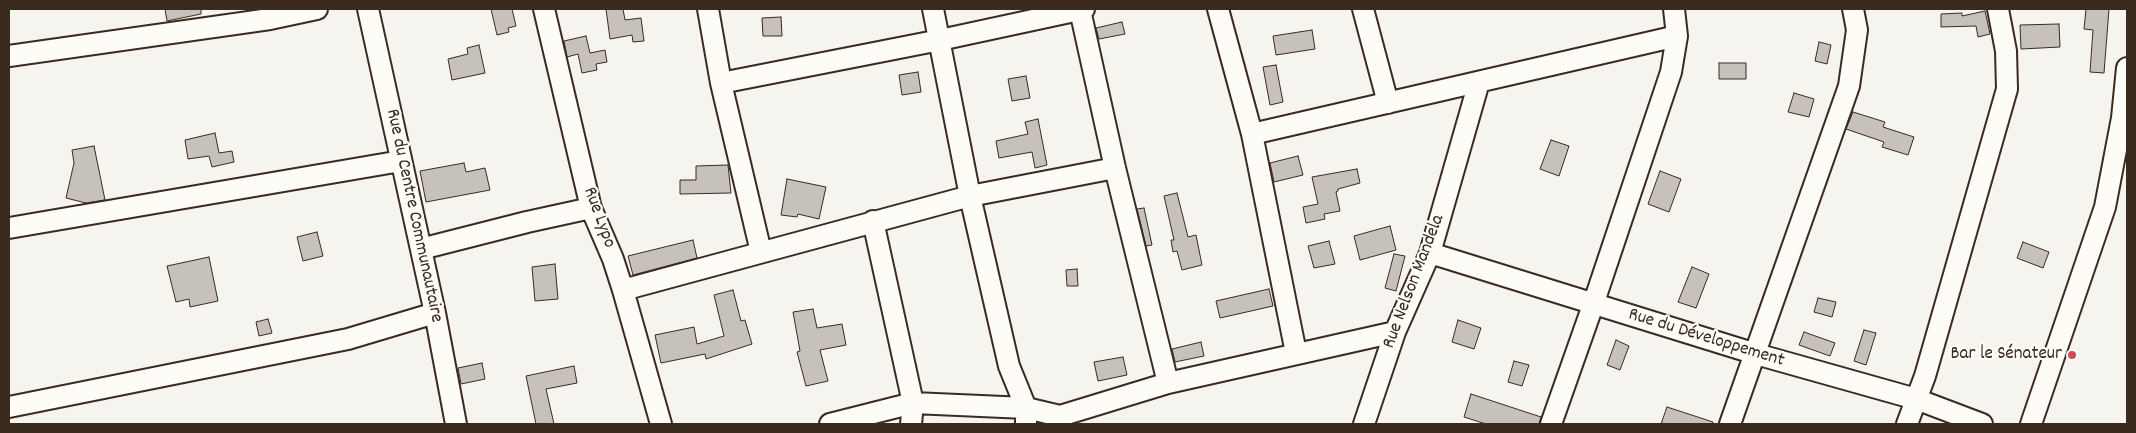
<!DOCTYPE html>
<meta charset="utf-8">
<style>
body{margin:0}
#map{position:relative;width:2136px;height:433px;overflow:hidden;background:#f5f4ee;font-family:Dekko,sans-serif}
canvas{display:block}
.frame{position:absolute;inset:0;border:10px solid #3b2a1e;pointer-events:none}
</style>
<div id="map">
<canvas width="2136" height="433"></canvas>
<div class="frame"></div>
</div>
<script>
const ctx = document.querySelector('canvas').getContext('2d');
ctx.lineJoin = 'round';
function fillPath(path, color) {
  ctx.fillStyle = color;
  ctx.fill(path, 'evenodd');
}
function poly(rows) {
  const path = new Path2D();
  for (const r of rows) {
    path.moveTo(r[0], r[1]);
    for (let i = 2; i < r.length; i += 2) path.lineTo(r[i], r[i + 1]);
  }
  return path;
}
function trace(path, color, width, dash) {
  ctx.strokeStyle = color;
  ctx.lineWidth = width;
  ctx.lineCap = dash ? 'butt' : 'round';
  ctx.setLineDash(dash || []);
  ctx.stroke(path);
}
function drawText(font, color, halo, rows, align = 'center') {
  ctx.font = font + ' Dekko,sans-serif';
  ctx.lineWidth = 4.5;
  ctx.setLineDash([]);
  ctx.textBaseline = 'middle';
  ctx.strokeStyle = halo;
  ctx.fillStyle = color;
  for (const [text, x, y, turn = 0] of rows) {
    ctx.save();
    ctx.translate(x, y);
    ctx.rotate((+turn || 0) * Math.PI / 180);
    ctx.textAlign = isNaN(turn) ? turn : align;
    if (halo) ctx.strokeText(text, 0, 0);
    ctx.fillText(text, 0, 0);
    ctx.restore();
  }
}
const building = poly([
 [165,9,201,9,201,14,167,21,165,9],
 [491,9,512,9,516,26,508,28,509,32,497,35,491,9],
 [606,9,623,9,625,20,641,18,644,41,633,42,632,35,610,39,606,9],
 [2086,9,2109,9,2104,73,2090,72,2093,30,2084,29,2086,9],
 [1985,11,1990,34,1978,37,1976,26,1941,27,1941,14,1962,13,1962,16,1985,11],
 [781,17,782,36,763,36,762,18,781,17],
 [1122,22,1125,34,1099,39,1096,28,1122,22],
 [2059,24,2060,47,2021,49,2020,25,2059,24],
 [1312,30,1315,49,1276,55,1273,36,1312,30],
 [586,36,590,53,605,50,607,62,596,64,597,70,582,73,578,54,567,57,564,41,586,36],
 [1819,42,1831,45,1827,64,1815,61,1819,42],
 [479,45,485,73,452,80,448,59,468,54,467,48,479,45],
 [1719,63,1746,63,1746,79,1719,79,1719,63],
 [1276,65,1283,102,1270,105,1263,67,1276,65],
 [918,72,921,92,902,95,899,75,918,72],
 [1026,76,1030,98,1012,101,1008,79,1026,76],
 [1794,93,1814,99,1809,117,1788,112,1794,93],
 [1853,112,1885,122,1883,127,1914,137,1908,155,1882,147,1884,142,1846,129,1853,112],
 [1038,119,1047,165,1035,168,1032,152,999,158,996,141,1028,134,1025,122,1038,119],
 [215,133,219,153,232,151,234,162,212,167,209,156,188,159,185,140,215,133],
 [1551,140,1569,146,1559,176,1540,169,1551,140],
 [94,146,105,200,86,203,66,198,74,163,72,150,94,146],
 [1298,156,1303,175,1274,182,1270,163,1298,156],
 [464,163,466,172,485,168,490,190,426,202,420,171,464,163],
 [728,165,731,193,680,194,680,180,696,180,696,166,728,165],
 [1357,169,1360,183,1338,189,1338,191,1336,192,1340,211,1324,214,1325,219,1306,223,1303,207,1318,204,1312,177,1357,169],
 [1660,171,1681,179,1669,212,1648,204,1660,171],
 [787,179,826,187,819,219,798,214,797,217,781,215,787,179],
 [1177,193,1188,237,1196,235,1202,265,1182,270,1177,251,1173,252,1171,240,1174,240,1164,196,1177,193],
 [1144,208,1152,245,1146,246,1137,209,1144,208],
 [1390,226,1396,250,1360,260,1354,236,1390,226],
 [317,232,323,256,303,261,297,237,317,232],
 [693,240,697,258,633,275,628,256,693,240],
 [1329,241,1335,264,1314,268,1308,246,1329,241],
 [2023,242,2049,252,2043,268,2017,258,2023,242],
 [1394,254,1405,256,1396,291,1385,288,1394,254],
 [209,257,218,301,190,307,189,299,176,302,167,266,209,257],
 [555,264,558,299,535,301,532,267,555,264],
 [1692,267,1709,274,1696,308,1678,302,1692,267],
 [1077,269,1078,286,1067,286,1066,270,1077,269],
 [1269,289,1273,306,1220,318,1216,301,1269,289],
 [733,290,741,321,745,320,752,344,706,359,705,354,661,363,655,335,694,327,697,344,724,336,714,295,733,290],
 [1818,298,1836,302,1832,317,1814,312,1818,298],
 [813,309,817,328,842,324,846,345,820,350,828,381,806,386,797,352,800,351,793,312,813,309],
 [268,319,272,333,259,336,256,322,268,319],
 [1458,320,1481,328,1474,349,1452,342,1458,320],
 [1864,330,1876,333,1866,365,1854,361,1864,330],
 [1804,332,1835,343,1830,356,1799,345,1804,332],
 [1616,340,1629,346,1620,370,1607,365,1616,340],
 [1201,342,1204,356,1175,362,1172,349,1201,342],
 [1123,357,1127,375,1098,381,1094,362,1123,357],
 [1514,361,1529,365,1522,386,1508,382,1514,361],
 [482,363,485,379,461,384,458,368,482,363],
 [574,366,577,383,546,389,554,424,536,424,526,376,574,366],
 [1471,394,1541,417,1539,424,1486,424,1464,417,1471,394],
 [1667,407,1713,422,1713,424,1661,424,1667,407]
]);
fillPath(building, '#c7c1bb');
trace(building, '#3b2a1e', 1);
const minor = poly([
 [368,9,435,313,456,424],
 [544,9,591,208,613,259,623,290,661,424],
 [708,9,721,83,761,252],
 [933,9,970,196,1009,366,1026,408,1026,424],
 [1218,9,1252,134,1296,353],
 [1363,9,1388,103],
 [1080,10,1115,168,1168,383],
 [9,56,270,19,317,9],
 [721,83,940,40,1084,9],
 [1252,134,1677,36],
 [873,221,913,403,911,424],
 [9,228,401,161],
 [421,249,527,222,591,208],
 [1430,253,1756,354,1916,399,1982,424],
 [623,290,970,196,1115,168],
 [9,407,348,339,435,313],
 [830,424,913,403,1026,408,1060,416,1168,383,1395,332],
 [1364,424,1395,332,1430,253,1479,82],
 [1551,424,1593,305,1671,72,1677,36,1674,9],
 [1730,424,1849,86,1857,30,1853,9],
 [1907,424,1925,376,2007,89,2006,51,1998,9],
 [2031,424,2105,207,2122,118,2127,68]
]);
trace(minor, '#3b2a1e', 24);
trace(minor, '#fdfcf7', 20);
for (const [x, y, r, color] of [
 [2072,355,5,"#d1495b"]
]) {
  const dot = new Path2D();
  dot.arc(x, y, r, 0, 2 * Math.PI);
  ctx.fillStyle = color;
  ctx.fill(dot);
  trace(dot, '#fdfcf7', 2);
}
drawText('19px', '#3b2a1e', '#fdfcf7', [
 ["Rue du Centre Communautaire",413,216,78],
 ["Rue Lypo",598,218,70],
 ["Rue Nelson Mandela",1415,282,-69],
 ["Rue du Développement",1706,339,17]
]);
drawText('19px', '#3b2a1e', '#fdfcf7', [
 ["Bar le Sénateur",2062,355]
], 'right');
</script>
